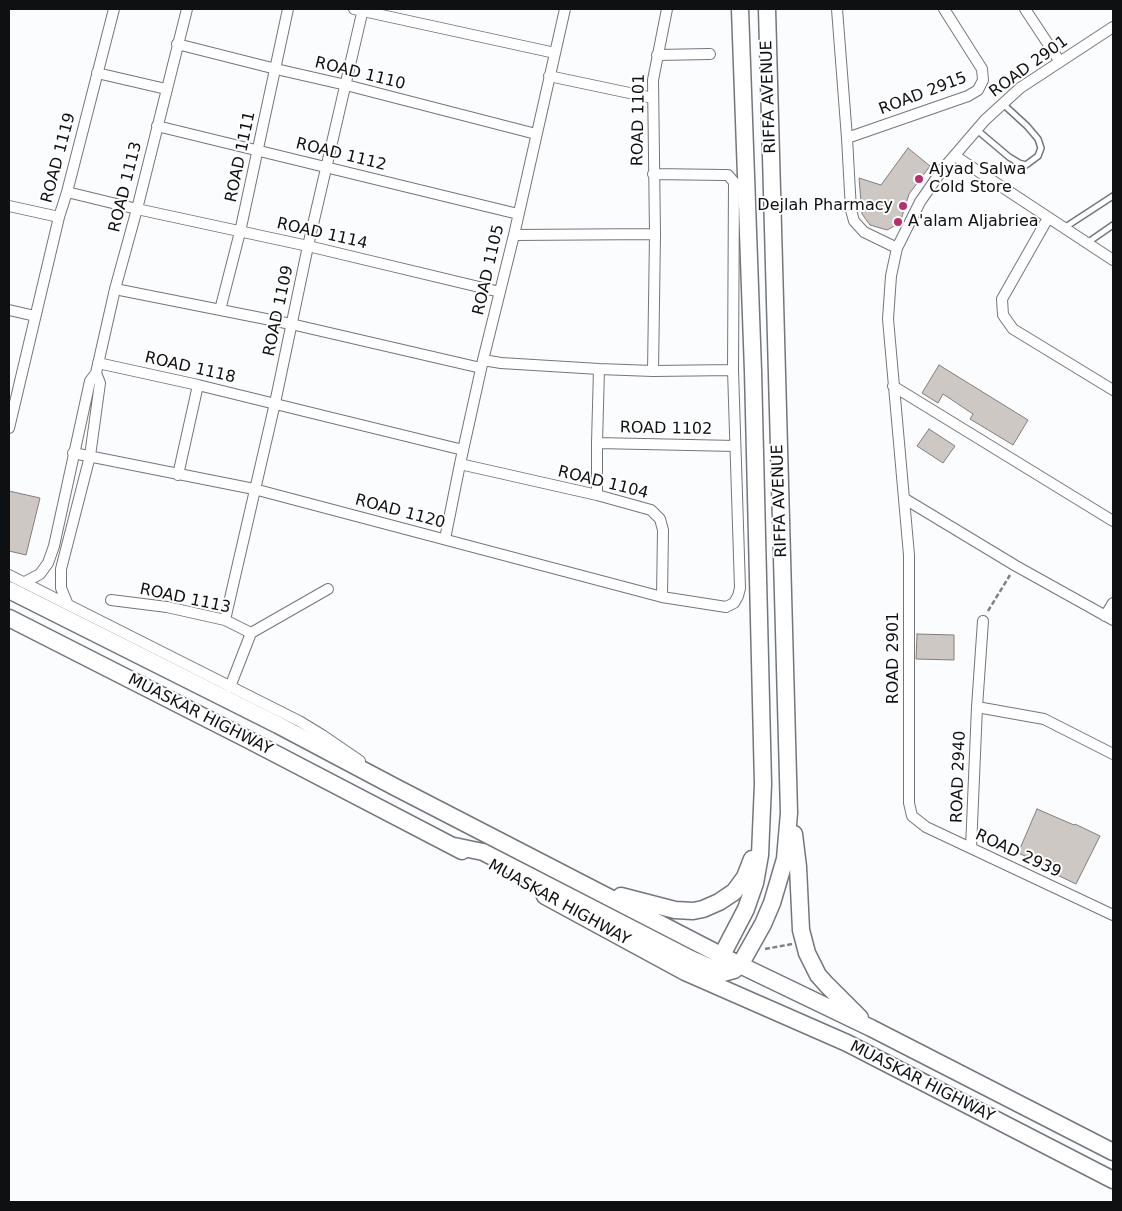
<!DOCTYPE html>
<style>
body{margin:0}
#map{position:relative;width:1122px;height:1211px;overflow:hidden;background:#fafcfe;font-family:"DejaVu Sans",sans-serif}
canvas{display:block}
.frame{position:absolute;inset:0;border:10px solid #0f1012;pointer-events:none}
</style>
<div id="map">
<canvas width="1122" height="1211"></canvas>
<div class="frame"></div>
</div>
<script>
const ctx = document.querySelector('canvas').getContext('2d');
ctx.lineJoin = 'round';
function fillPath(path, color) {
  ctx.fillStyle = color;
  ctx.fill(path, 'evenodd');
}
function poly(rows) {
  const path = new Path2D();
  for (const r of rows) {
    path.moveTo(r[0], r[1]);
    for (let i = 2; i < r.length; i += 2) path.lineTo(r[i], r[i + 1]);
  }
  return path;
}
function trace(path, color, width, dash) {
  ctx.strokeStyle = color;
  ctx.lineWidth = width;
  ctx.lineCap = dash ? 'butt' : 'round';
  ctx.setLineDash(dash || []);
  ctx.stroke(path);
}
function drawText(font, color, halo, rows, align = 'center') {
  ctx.font = font + ' "DejaVu Sans",sans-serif';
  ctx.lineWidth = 4;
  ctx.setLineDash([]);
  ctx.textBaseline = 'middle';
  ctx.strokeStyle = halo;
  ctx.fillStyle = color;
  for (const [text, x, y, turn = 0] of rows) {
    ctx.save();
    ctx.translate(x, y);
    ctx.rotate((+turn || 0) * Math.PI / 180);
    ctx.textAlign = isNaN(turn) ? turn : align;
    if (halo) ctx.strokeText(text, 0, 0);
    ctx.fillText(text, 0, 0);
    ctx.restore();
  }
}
const building = poly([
 [908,148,930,166,909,194,900,223,887,230,870,225,862,214,859,178,881,185,908,148],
 [939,365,1028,420,1013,445,970,419,973,414,943,394,938,403,922,393,939,365],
 [929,429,955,446,943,463,917,446,929,429],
 [9,491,40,498,26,555,9,551,9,491],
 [917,634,954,635,954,660,916,659,917,634],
 [1037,809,1074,825,1075,824,1100,836,1076,884,1051,872,1053,868,1018,853,1037,809]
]);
fillPath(building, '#cec8c5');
trace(building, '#847d7b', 1);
const lane = poly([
 [977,130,1009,157,1019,163,1026,165,1038,156,1041,148,1038,139,1027,126,1003,104],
 [1064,228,1113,196],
 [1087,243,1113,225]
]);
const street = poly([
 [354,9,555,53],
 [837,9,847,138,851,210,854,221,864,232,897,248],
 [1025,9,1060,62],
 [1113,27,1020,88,985,120,942,170,920,202,897,248,891,276,888,319,909,555,909,803,912,816,926,827,1113,915],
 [177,44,276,69,346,85,536,134],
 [657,55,710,54],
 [97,73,166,89],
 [549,76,653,98],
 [157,126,518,214],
 [847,138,968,96,978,90,983,80,982,69,944,9],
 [955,156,1113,260],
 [67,192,137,209,308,246,500,292],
 [9,206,59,217],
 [1048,218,1002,299,1003,315,1013,329,1113,390],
 [514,235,655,234],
 [115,289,291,324,481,368],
 [9,310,35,316],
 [220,310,240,232,288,9],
 [483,360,501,363,599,369,653,371,733,370],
 [98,363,198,385,463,450],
 [653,371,655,234,653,80,667,9],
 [893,386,1113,521],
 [9,428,59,217,67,192,114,9],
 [597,443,735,446],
 [73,453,254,489,662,597,726,607,734,603,738,596,740,588,733,370,734,182,728,175,724,175,653,174],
 [460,464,597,495,651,510,660,519,663,530,662,597],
 [178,475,198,385],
 [597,495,597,443,599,369],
 [905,499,1016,566,1113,620],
 [445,539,460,464,483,360,514,235,565,9],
 [9,575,299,721,322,735,360,761],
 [25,582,40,574,48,563,54,546,90,381,96,373,115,289,137,209,187,9],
 [111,600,167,607,225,620,251,633],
 [68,605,61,588,61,569,90,456,100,383,96,373],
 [1105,616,1113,603],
 [225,620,275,403,308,246,363,9],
 [230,687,251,633,328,589],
 [977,707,1044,719,1113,754],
 [971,848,977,707,983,621]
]);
const primary = poly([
 [9,590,278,725,395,787,740,965,871,1028,1113,1152],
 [9,618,249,740,462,851],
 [794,834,798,867,801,930,807,953,818,975,826,984,860,1018],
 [454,846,483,852,691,959,723,973,734,970,740,965,763,924,772,903,785,859,789,813,767,9],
 [545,896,685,972,847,1043,1113,1180],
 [621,896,675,910,693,911,703,909,719,902,734,892,745,877,752,859],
 [721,966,722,955,746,909,755,883,760,855,763,784,753,371,740,9]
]);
trace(lane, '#73777c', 8);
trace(street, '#73777c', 12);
trace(primary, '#73777c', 19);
trace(poly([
 [988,611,1010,575],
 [765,949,792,944]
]), '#808183', 2.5, [5, 2.5]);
trace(lane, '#fff', 5);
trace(street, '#fff', 10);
trace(primary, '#fff', 16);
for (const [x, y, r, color] of [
 [919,179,5,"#b82f6e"],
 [903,206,5,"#b82f6e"],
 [898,222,5,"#b82f6e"]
]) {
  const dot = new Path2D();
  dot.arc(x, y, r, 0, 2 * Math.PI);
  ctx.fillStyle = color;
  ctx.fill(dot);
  trace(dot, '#fff', 2);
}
drawText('16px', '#0f1012', '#fff', [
 ["ROAD 2901",1029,67,-36],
 ["ROAD 1110",360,74,14],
 ["ROAD 2915",923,94,-21],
 ["RIFFA AVENUE",769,97,-92],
 ["ROAD 1101",639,120,-89],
 ["ROAD 1112",341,155,14],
 ["ROAD 1111",241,157,-78],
 ["ROAD 1119",59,158,-75],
 ["ROAD 1113",126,187,-76],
 ["ROAD 1114",322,234,13],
 ["ROAD 1105",489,270,-77],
 ["ROAD 1109",279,311,-78],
 ["ROAD 1118",190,368,13],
 ["ROAD 1102",666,429,1],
 ["ROAD 1104",603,483,14],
 ["RIFFA AVENUE",780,501,-92],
 ["ROAD 1120",400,512,15],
 ["ROAD 1113",185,599,12],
 ["ROAD 2901",894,658,-90],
 ["MUASKAR HIGHWAY",200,715,27],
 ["ROAD 2940",959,777,-88],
 ["ROAD 2939",1018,854,25],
 ["MUASKAR HIGHWAY",559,903,29],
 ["MUASKAR HIGHWAY",922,1082,27]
]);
drawText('16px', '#0f1012', '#fff', [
 ["Ajyad Salwa",929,170],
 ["Cold Store",929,188],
 ["Dejlah Pharmacy",893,206,"right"],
 ["A'alam Aljabriea",908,222]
], 'left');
</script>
